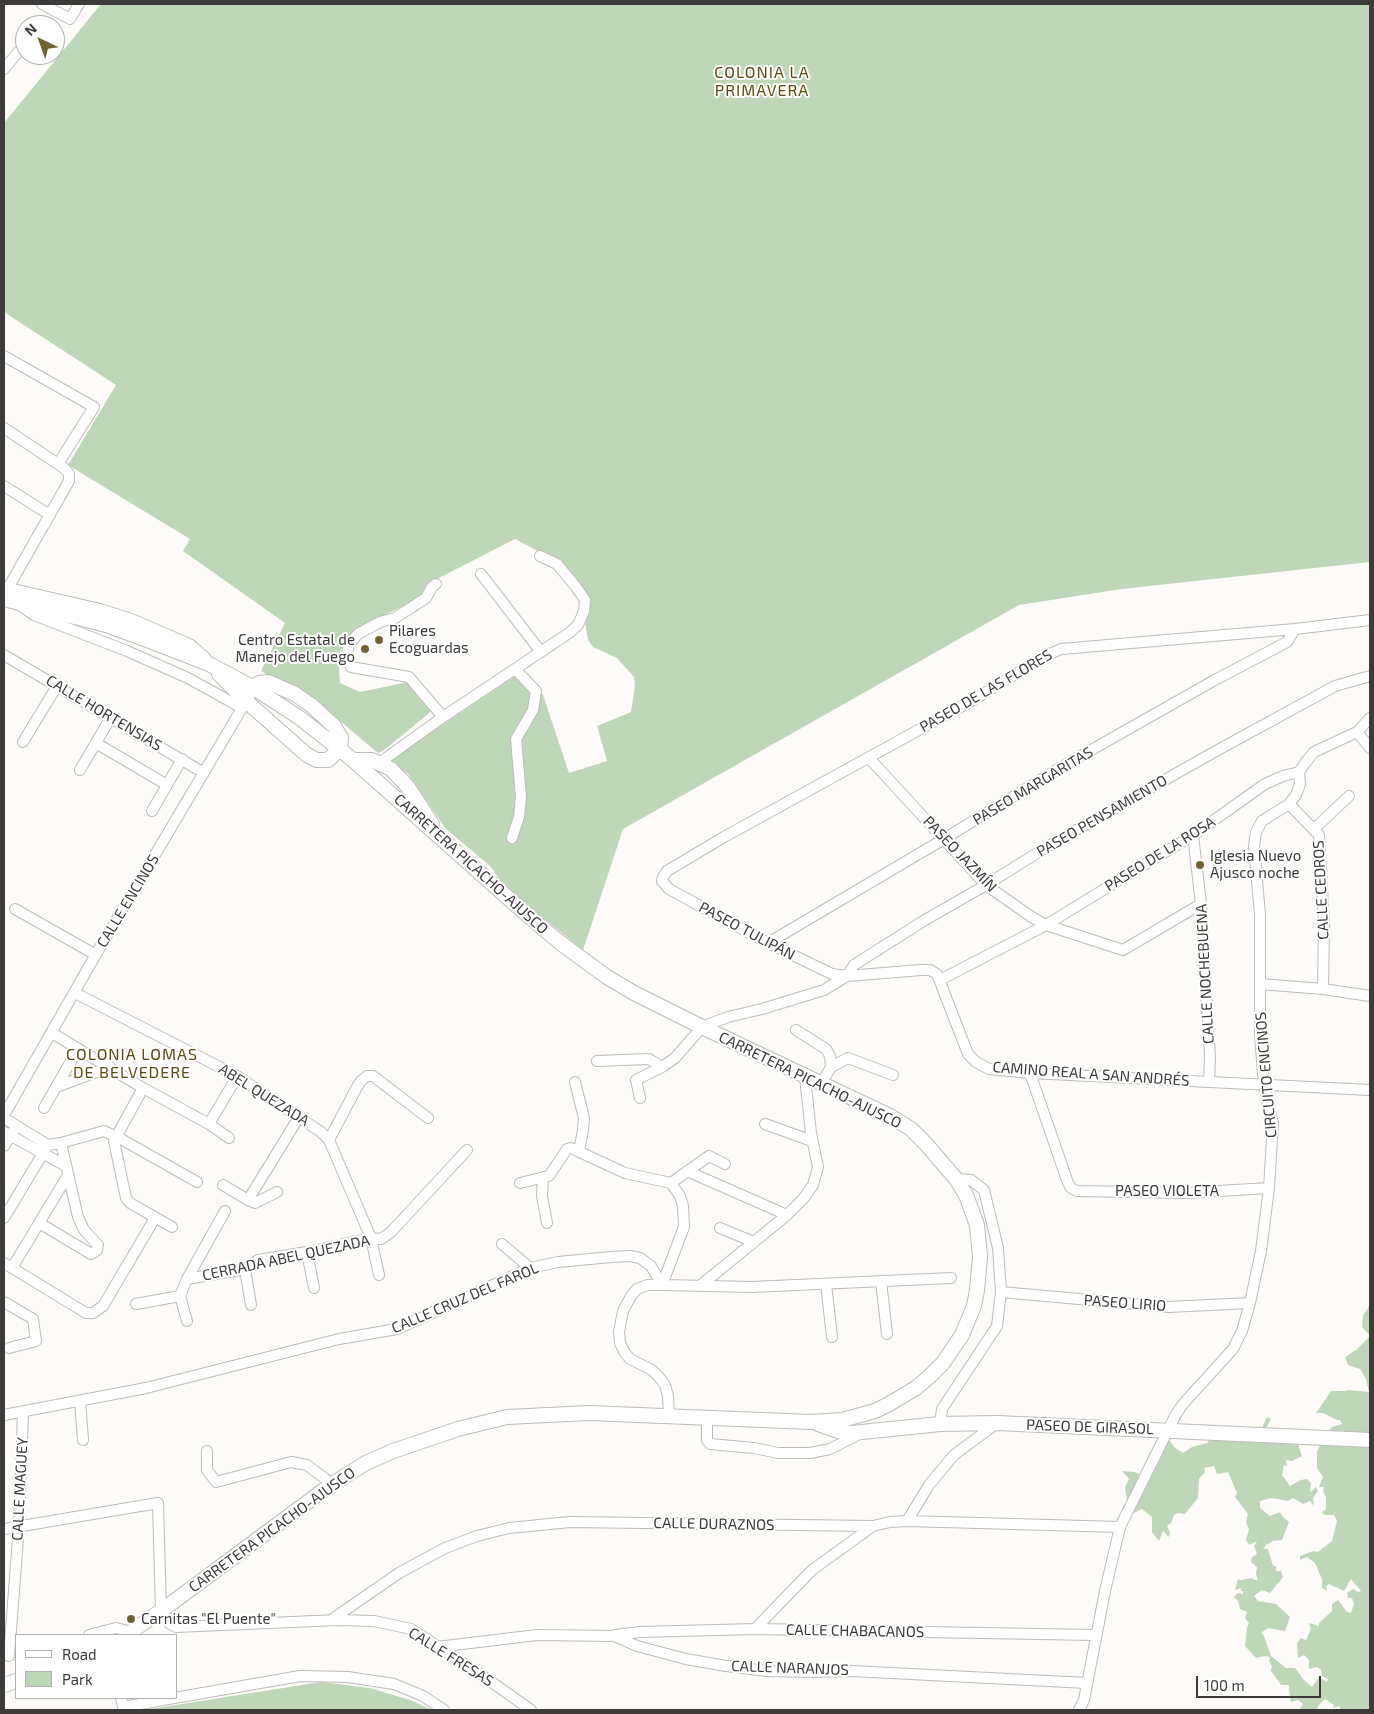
<!DOCTYPE html>
<meta charset="utf-8">
<style>
body{margin:0}
#map{position:relative;width:1374px;height:1714px;overflow:hidden;background:#fdfbf8;font-family:"Exo 2",sans-serif}
canvas{display:block}
.frame{position:absolute;inset:0;border:5px solid #3c3b3a;pointer-events:none}
.legend{position:absolute;left:15px;top:1634px;width:162px;height:65px;box-sizing:border-box;background:#fff;border:1px solid #b1b1b0;margin:0;padding:6px 9px;list-style:none;font-size:15px;color:#3c3b3a}
.legend li{display:flex;align-items:center;gap:10px;height:25px}
.legend b{width:25px;border:1px solid #b1b1b0}
.north{position:absolute;left:15px;top:15px;width:50px;height:50px;box-sizing:border-box;background:#fff;border:1px solid #b1b1b0;border-radius:50%;rotate:318deg;font-size:14px;font-weight:700;line-height:20px;text-align:center;color:#3c3b3a}
.north::after{content:'';display:block;margin:auto;width:18px;height:22px;background:#706330;clip-path:polygon(50% 0,100% 100%,50% 72%,0 100%)}
.scale{position:absolute;left:1196px;top:1676px;width:125px;height:22px;box-sizing:border-box;border:2px solid #3c3b3a;border-top:0;padding-left:6px;font-size:15px;line-height:18px;white-space:nowrap;color:#3c3b3a;-webkit-text-stroke:4px #fff;paint-order:stroke}
</style>
<div id="map">
<canvas width="1374" height="1714"></canvas>
<div class="frame"></div>
<ul class="legend">
<li><b style="height:6px;background:#fff"></b>Road</li>
<li><b style="height:14px;background:#bfd7b9"></b>Park</li>
</ul>
<div class="north">N</div>
<div class="scale">100 m</div>
</div>
<script>
const ctx = document.querySelector('canvas').getContext('2d');
ctx.lineJoin = 'round';
function fillPath(path, color) {
  ctx.fillStyle = color;
  ctx.fill(path, 'evenodd');
}
function poly(rows) {
  const path = new Path2D();
  for (const r of rows) {
    path.moveTo(r[0], r[1]);
    for (let i = 2; i < r.length; i += 2) path.lineTo(r[i], r[i + 1]);
  }
  return path;
}
function trace(path, color, width, dash) {
  ctx.strokeStyle = color;
  ctx.lineWidth = width;
  ctx.lineCap = dash ? 'butt' : 'round';
  ctx.setLineDash(dash || []);
  ctx.stroke(path);
}
function drawText(font, color, halo, rows, align = 'center') {
  ctx.font = font + ' "Exo 2",sans-serif';
  ctx.lineWidth = 4;
  ctx.setLineDash([]);
  ctx.textBaseline = 'middle';
  ctx.strokeStyle = halo;
  ctx.fillStyle = color;
  for (const [text, x, y, turn = 0] of rows) {
    ctx.save();
    ctx.translate(x, y);
    ctx.rotate((+turn || 0) * Math.PI / 180);
    ctx.textAlign = isNaN(turn) ? turn : align;
    if (halo) ctx.strokeText(text, 0, 0);
    ctx.fillText(text, 0, 0);
    ctx.restore();
  }
}
fillPath(poly([
 [101,4,1370,4,1370,562,1122,589,1019,605,623,829,583,950,506,888,490,866,446,829,408,774,389,761,401,750,442,725,513,677,519,676,543,695,569,773,607,761,597,726,631,712,635,685,634,677,617,658,593,647,588,640,585,622,588,607,557,561,515,539,431,582,422,594,407,604,363,626,349,637,340,651,339,670,340,683,360,692,408,682,429,709,430,712,427,715,383,751,378,753,320,704,261,671,285,623,183,551,190,539,68,465,116,385,4,312,4,123],
 [1370,1305,1370,1710,1340,1710,1340,1706,1333,1708,1334,1705,1325,1699,1318,1706,1317,1710,1299,1710,1303,1704,1298,1700,1291,1702,1289,1691,1289,1685,1281,1685,1271,1671,1272,1666,1269,1661,1270,1657,1265,1656,1256,1658,1245,1646,1247,1628,1249,1623,1245,1618,1247,1612,1240,1609,1238,1601,1234,1597,1238,1593,1243,1594,1243,1591,1241,1591,1241,1588,1235,1590,1238,1579,1241,1580,1252,1578,1254,1580,1258,1580,1256,1574,1257,1567,1251,1562,1252,1557,1257,1554,1254,1546,1257,1541,1249,1545,1246,1540,1249,1529,1246,1522,1248,1514,1235,1497,1237,1493,1228,1472,1217,1474,1214,1466,1204,1468,1205,1472,1199,1479,1198,1498,1185,1514,1178,1513,1174,1515,1171,1523,1167,1526,1170,1532,1169,1537,1163,1531,1159,1541,1152,1532,1152,1517,1142,1509,1132,1514,1128,1508,1125,1487,1129,1479,1122,1471,1135,1472,1142,1476,1167,1436,1174,1447,1183,1453,1192,1447,1207,1443,1212,1437,1261,1430,1267,1417,1271,1419,1266,1428,1296,1438,1302,1456,1292,1461,1286,1460,1287,1466,1284,1465,1282,1475,1290,1486,1301,1480,1307,1479,1311,1483,1310,1490,1311,1492,1316,1487,1318,1491,1313,1498,1314,1506,1310,1501,1303,1504,1293,1498,1288,1501,1271,1498,1260,1501,1260,1508,1270,1516,1280,1512,1283,1517,1289,1522,1282,1540,1273,1541,1266,1545,1263,1549,1268,1549,1273,1566,1276,1566,1276,1571,1281,1571,1283,1577,1270,1593,1262,1590,1254,1596,1258,1601,1276,1604,1290,1617,1285,1631,1268,1628,1261,1633,1264,1636,1271,1656,1286,1668,1295,1668,1304,1680,1312,1687,1319,1677,1327,1682,1328,1679,1322,1676,1321,1670,1317,1667,1309,1669,1309,1660,1304,1655,1298,1658,1297,1643,1301,1638,1306,1640,1311,1629,1309,1623,1319,1626,1319,1623,1332,1611,1332,1604,1338,1600,1347,1612,1351,1613,1354,1604,1352,1598,1348,1598,1347,1593,1353,1589,1358,1592,1361,1591,1351,1579,1344,1591,1329,1584,1326,1586,1327,1591,1322,1588,1322,1579,1315,1563,1307,1557,1300,1560,1300,1556,1313,1551,1318,1552,1332,1541,1337,1521,1334,1515,1324,1515,1322,1512,1326,1509,1326,1497,1323,1491,1324,1487,1319,1487,1323,1477,1317,1468,1317,1451,1323,1440,1332,1427,1342,1424,1340,1420,1337,1420,1323,1413,1316,1413,1331,1391,1344,1391,1349,1390,1369,1392,1366,1379,1360,1369,1348,1365,1345,1357,1356,1350,1370,1336,1362,1327,1363,1315],
 [321,1682,370,1688,410,1700,433,1710,144,1710]
]), '#bfd7b9');
const street = poly([
 [42,4,70,19,79,4],
 [4,69,25,44],
 [4,356,94,407,58,464],
 [4,428,64,468,69,474,69,481,4,595],
 [4,486,50,515],
 [481,574,541,652],
 [436,584,432,587,426,598,395,618,380,622,358,634,349,644,347,654,351,667,409,677,443,717],
 [21,606,34,615,127,651,188,678,242,708],
 [1370,620,1295,629,1061,649,1045,656,975,699,724,837,667,871,663,877,662,881,669,889,768,943,832,974,847,976,854,965,925,920,986,885,1050,845,1216,751,1335,686,1370,676],
 [4,655,204,773],
 [1357,732,1370,748],
 [23,742,57,686],
 [96,743,167,785,182,759],
 [869,758,986,885,1030,916,1046,925,1123,950,1201,904],
 [379,763,443,717,569,633,578,625,584,611,585,600,576,587,557,564,540,556],
 [80,770,111,717],
 [1289,804,1319,835,1324,923,1323,989],
 [152,811,167,785],
 [1314,829,1349,796],
 [1193,835,1201,904,1210,1057,1209,1082],
 [512,838,519,817,521,797,516,739,533,710,536,691,515,669],
 [15,909,96,955],
 [768,943,944,839,1063,766,1213,681,1287,642,1295,629],
 [940,980,1046,925,1193,835,1265,784,1283,776,1299,772,1305,763,1314,752,1357,732,1370,718],
 [1260,984,1323,989,1370,996],
 [75,993,237,1076,321,1132,329,1140,371,1238,379,1275],
 [796,1030,826,1049,830,1056,831,1067],
 [52,1033,143,1088,209,1124,229,1138],
 [597,1061,649,1059,662,1067],
 [1030,1073,1068,1183,1071,1188,1077,1191,1185,1193,1269,1188],
 [575,1082,584,1118,583,1130,579,1151],
 [821,1084,831,1067,848,1058,893,1075],
 [56,1087,110,1067],
 [143,1088,114,1141,126,1198,130,1203,172,1227],
 [640,1098,636,1080,662,1067,675,1058,702,1027,728,1017,762,1009,824,990,847,976,921,970,930,970,937,974,968,1054,976,1062,989,1069,1030,1073,1370,1090],
 [44,1108,78,1049],
 [4,1115,99,949,254,688],
 [4,1118,48,1145,61,1143,104,1131,121,1139,197,1182],
 [209,1124,232,1085],
 [765,1124,812,1141],
 [4,1132,66,1166],
 [329,1140,357,1087,361,1081,367,1076,373,1076,428,1118],
 [4,1146,14,1130],
 [687,1171,787,1215],
 [543,1177,542,1196,547,1223],
 [520,1183,549,1176,567,1149,571,1148,625,1173,671,1183],
 [671,1183,709,1156,725,1164],
 [223,1185,248,1200,299,1117],
 [248,1200,255,1203,277,1192],
 [4,1218,48,1145],
 [41,1224,91,1254,97,1250,98,1245,84,1230,78,1217,61,1143],
 [720,1228,754,1242],
 [502,1244,530,1268],
 [307,1252,314,1288],
 [4,1263,86,1313,93,1313,103,1306,155,1218],
 [12,1268,68,1175],
 [245,1269,251,1305],
 [187,1279,245,1269,258,1260,307,1252,371,1238,381,1239,391,1232,467,1150],
 [881,1281,887,1334],
 [826,1284,832,1337],
 [701,1285,787,1215,803,1199,813,1185,818,1167,811,1133,805,1077],
 [1001,1292,1168,1307,1250,1303],
 [4,1302,33,1319,36,1341,9,1348],
 [136,1304,180,1296],
 [187,1321,180,1296,187,1279,225,1211],
 [80,1401,83,1440],
 [4,1415,146,1388,339,1339,397,1329,530,1268,558,1262,611,1257,630,1256,640,1258,651,1266,662,1285,752,1287,951,1278],
 [669,1416,668,1396,665,1385,659,1377,652,1370,630,1359,625,1353,620,1343,619,1332,623,1311,631,1296,637,1289,647,1285,662,1285,684,1227,683,1206,680,1196,671,1183],
 [707,1417,707,1440,710,1444,754,1448,778,1453,810,1453,830,1449,859,1434],
 [940,1424,942,1409,997,1326,1001,1292,998,1248,984,1190,971,1180,956,1179],
 [207,1451,207,1470,216,1482,291,1462,307,1465,332,1484],
 [907,1521,929,1485,954,1455,997,1423],
 [4,1529,158,1503,161,1611,170,1624,176,1627,338,1620,374,1621,411,1629,483,1676,531,1710],
 [331,1620,399,1573,445,1548,477,1536,509,1528,570,1522,873,1526,890,1522,907,1521,1120,1527],
 [755,1629,812,1570,873,1526],
 [89,1635,116,1628,131,1632],
 [615,1635,640,1632,755,1629,1096,1635],
 [437,1647,537,1635,614,1636,637,1646,686,1659,726,1666,767,1671,813,1672,852,1671,1087,1683],
 [9,1656,19,1525,23,1412],
 [121,1698,123,1707,300,1676,348,1677,394,1684,423,1696,444,1710],
 [1079,1710,1084,1700,1105,1591,1120,1527,1175,1416,1183,1404,1233,1349,1242,1331,1250,1303,1261,1251,1269,1188,1273,1123,1264,1086,1260,1034,1260,915,1254,846,1256,832,1262,821,1289,804,1296,795,1300,784,1299,772]
]);
const secondary = poly([
 [4,589,100,611,131,621,189,646,204,659],
 [4,599,106,625,150,641,209,664,254,688,300,718,353,760,525,913,558,941,607,977,634,993,702,1027,890,1116,911,1129,927,1145,956,1179,966,1195,977,1225,980,1257,977,1290,974,1306,962,1335,943,1363,930,1376,916,1388,889,1404,875,1411,842,1420,811,1422,589,1413,507,1417,458,1429,393,1451,366,1463,332,1484,161,1611,126,1635],
 [219,674,246,701,307,755,317,760,328,760,340,749,341,738,334,726,311,705,295,694,268,682,259,683,254,688],
 [353,760,372,760,391,769,408,787,432,824],
 [818,1424,841,1432,852,1433,940,1424,997,1423,1370,1440],
 [4,1685,16,1681]
]);
trace(street, '#bebcb9', 12);
trace(secondary, '#bebcb9', 16);
trace(street, '#fff', 10);
trace(secondary, '#fff', 14);
for (const [x, y, r, color] of [
 [379,640,5,"#706330"],
 [365,649,5,"#706330"],
 [1200,865,5,"#706330"],
 [131,1619,5,"#706330"]
]) {
  const dot = new Path2D();
  dot.arc(x, y, r, 0, 2 * Math.PI);
  ctx.fillStyle = color;
  ctx.fill(dot);
  trace(dot, '#fff', 2);
}
drawText('15px', '#3c3b3a', '#fff', [
 ["Pilares",389,631],
 ["Ecoguardas",389,648],
 ["Centro Estatal de",355,640,"right"],
 ["Manejo del Fuego",355,657,"right"],
 ["Iglesia Nuevo",1210,856],
 ["Ajusco noche",1210,873],
 ["Carnitas \"El Puente\"",141,1619]
], 'left');
drawText('15px', '#3c3b3a', '#fff', [
 ["PASEO DE LAS FLORES",986,691,-30],
 ["CALLE HORTENSIAS",104,713,31],
 ["PASEO MARGARITAS",1033,786,-31],
 ["PASEO PENSAMIENTO",1102,816,-30],
 ["PASEO JAZMÍN",960,854,46],
 ["PASEO DE LA ROSA",1160,854,-32],
 ["CARRETERA PICACHO-AJUSCO",471,864,42],
 ["CALLE CEDROS",1321,890,-93],
 ["CALLE ENCINOS",128,901,-59],
 ["PASEO TULIPÁN",747,931,28],
 ["CALLE NOCHEBUENA",1205,974,-93],
 ["CAMINO REAL A SAN ANDRÉS",1091,1074,4],
 ["CIRCUITO ENCINOS",1266,1075,-95],
 ["CARRETERA PICACHO-AJUSCO",810,1080,26],
 ["ABEL QUEZADA",264,1095,32],
 ["PASEO VIOLETA",1167,1191],
 ["CERRADA ABEL QUEZADA",286,1258,-12],
 ["CALLE CRUZ DEL FAROL",465,1298,-23],
 ["PASEO LIRIO",1125,1303,4],
 ["PASEO DE GIRASOL",1090,1427,2],
 ["CALLE MAGUEY",20,1489,-87],
 ["CALLE DURAZNOS",714,1524,1],
 ["CARRETERA PICACHO-AJUSCO",272,1530,-36],
 ["CALLE CHABACANOS",855,1631,1],
 ["CALLE FRESAS",451,1657,32],
 ["CALLE NARANJOS",790,1668,2]
]);
ctx.letterSpacing = '1px';
drawText('16px', '#5c4d0e', '#fff', [
 ["COLONIA LA",762,73],
 ["PRIMAVERA",762,91],
 ["COLONIA LOMAS",132,1055],
 ["DE BELVEDERE",132,1073]
]);
ctx.letterSpacing = '0px';
</script>
